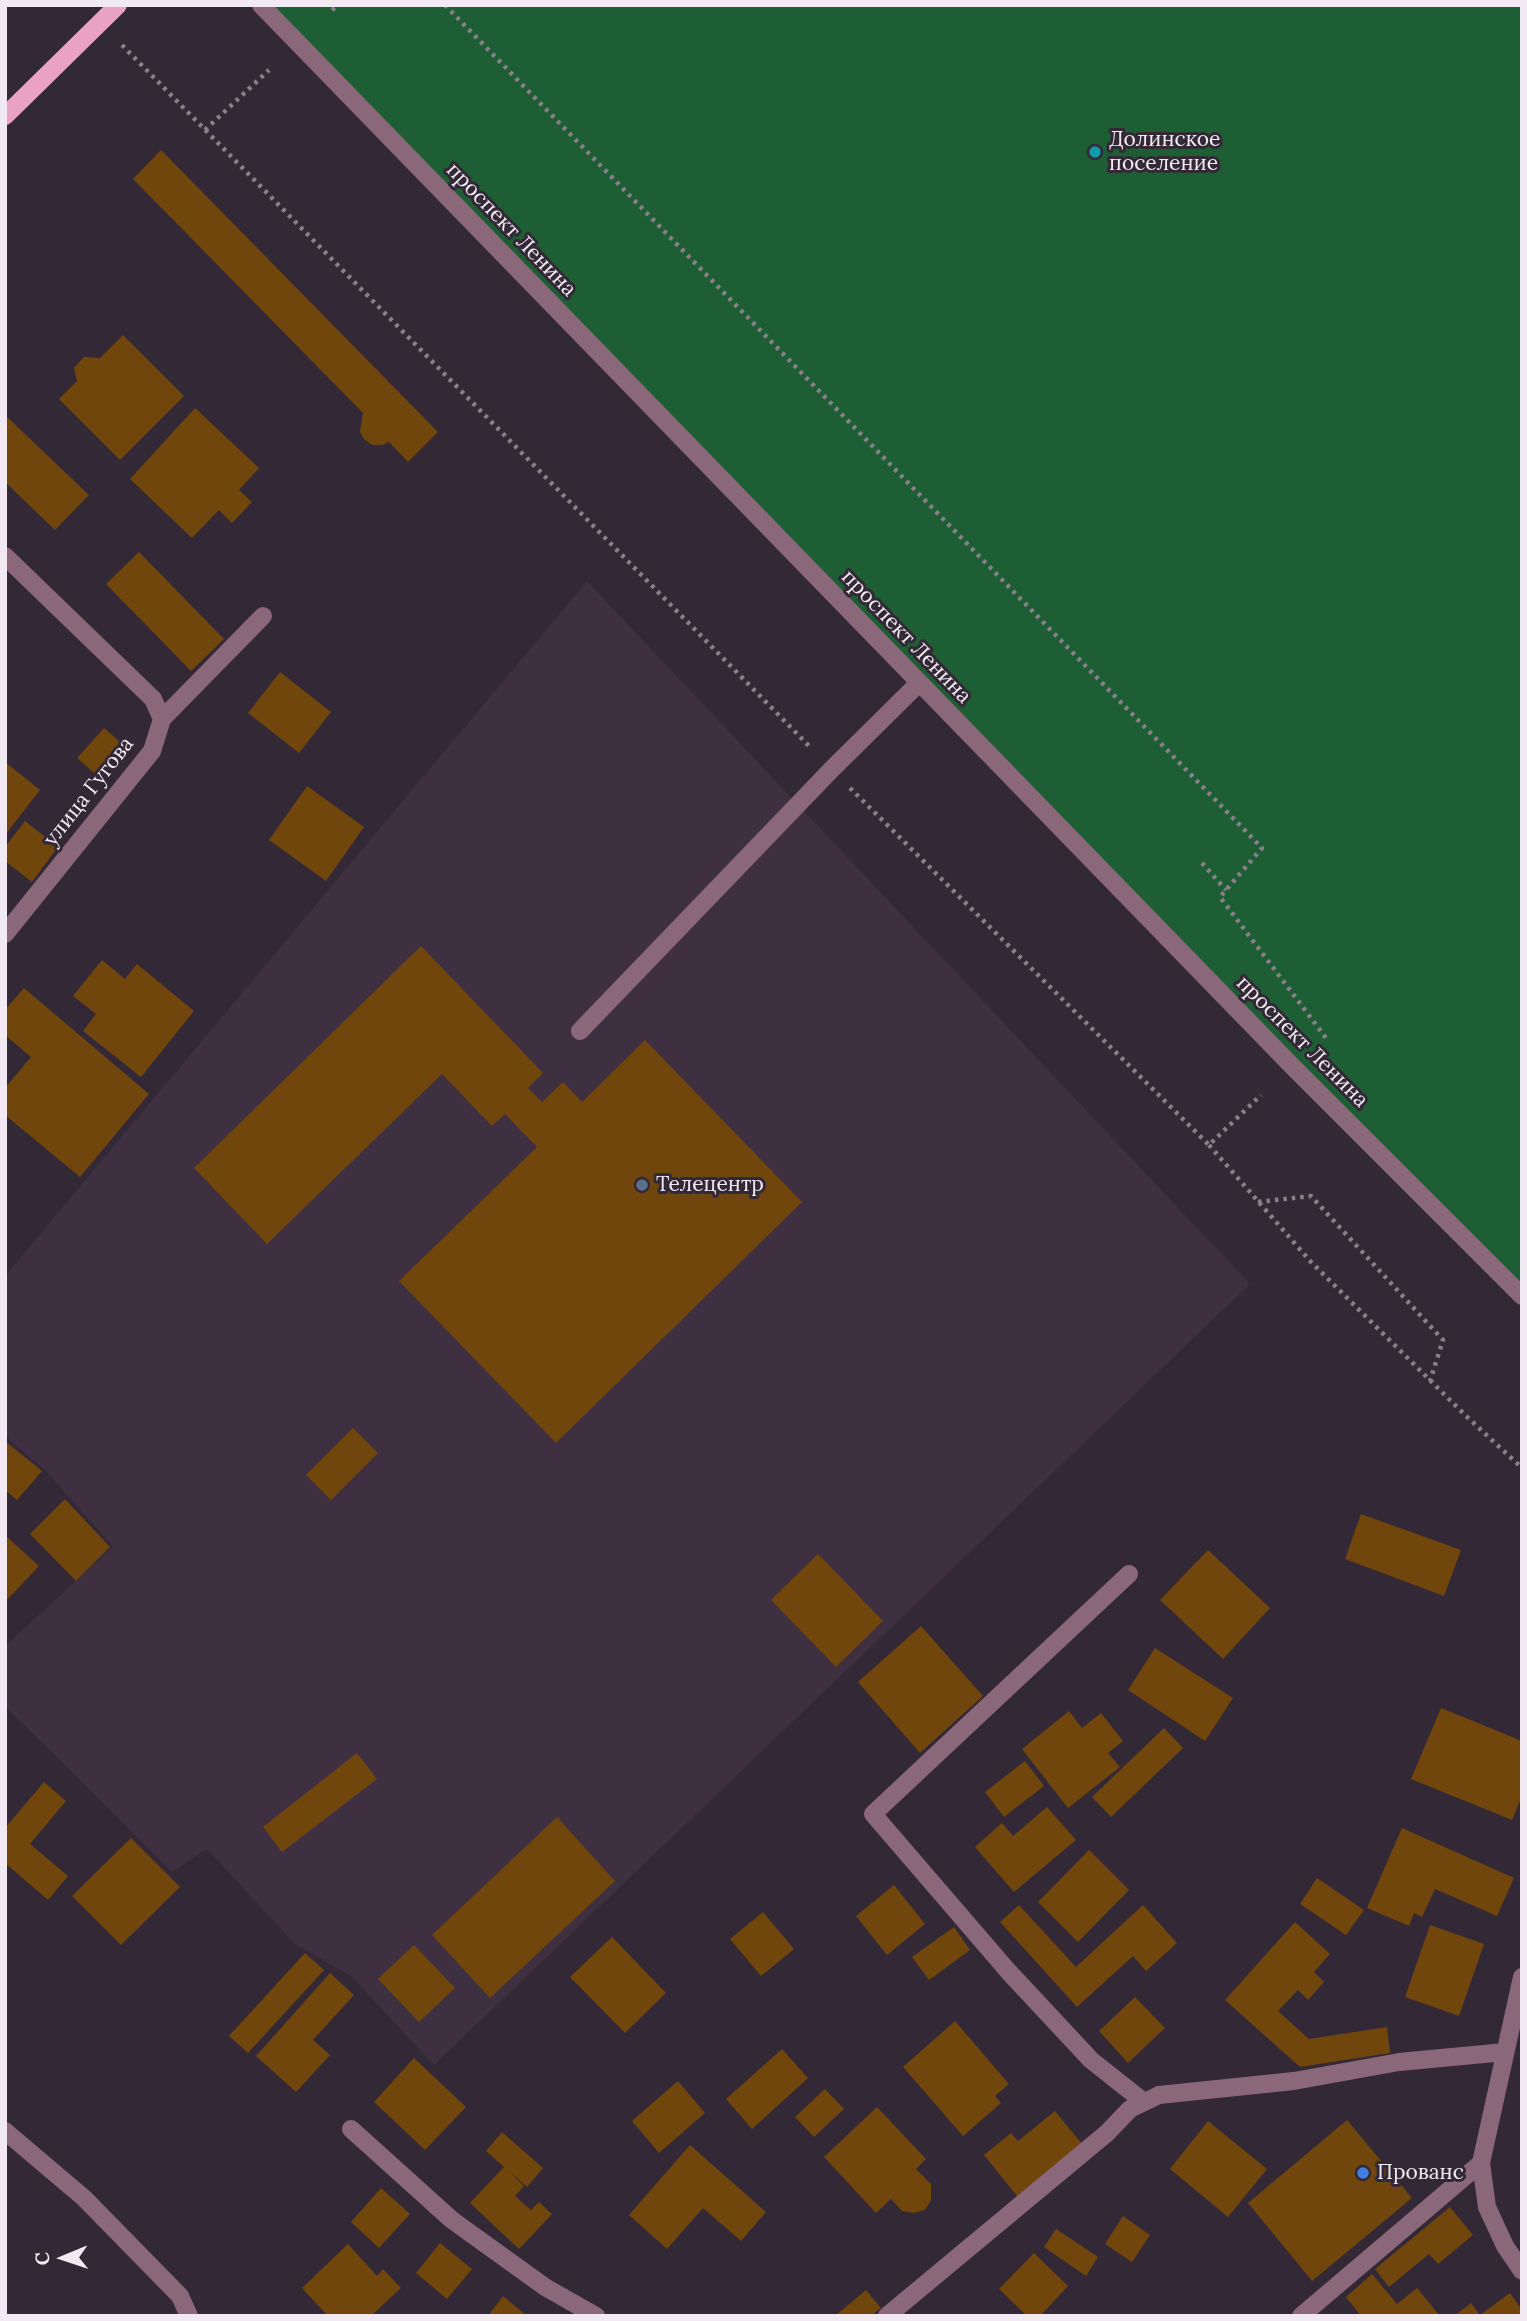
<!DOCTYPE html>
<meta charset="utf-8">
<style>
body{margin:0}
#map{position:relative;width:1527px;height:2321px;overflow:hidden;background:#332835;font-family:Lora,serif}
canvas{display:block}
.frame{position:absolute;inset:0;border:7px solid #f1eaf3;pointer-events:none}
.north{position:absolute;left:28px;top:2223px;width:70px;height:70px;-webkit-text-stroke:5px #332835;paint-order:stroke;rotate:268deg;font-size:19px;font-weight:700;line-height:28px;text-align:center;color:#f1eaf3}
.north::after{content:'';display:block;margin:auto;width:24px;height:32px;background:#f1eaf3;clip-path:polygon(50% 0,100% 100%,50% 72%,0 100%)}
</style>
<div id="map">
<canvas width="1527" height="2321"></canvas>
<div class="frame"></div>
<div class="north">С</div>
</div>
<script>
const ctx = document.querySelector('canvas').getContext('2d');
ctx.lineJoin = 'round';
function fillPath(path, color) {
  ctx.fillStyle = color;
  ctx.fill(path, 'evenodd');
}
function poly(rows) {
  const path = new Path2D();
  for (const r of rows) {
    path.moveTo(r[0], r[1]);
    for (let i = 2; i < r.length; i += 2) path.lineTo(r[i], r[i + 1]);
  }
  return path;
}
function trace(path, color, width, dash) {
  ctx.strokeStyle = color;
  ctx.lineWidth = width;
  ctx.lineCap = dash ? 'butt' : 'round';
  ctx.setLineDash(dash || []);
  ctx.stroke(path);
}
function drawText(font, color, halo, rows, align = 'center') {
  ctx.font = font + ' Lora,serif';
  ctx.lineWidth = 6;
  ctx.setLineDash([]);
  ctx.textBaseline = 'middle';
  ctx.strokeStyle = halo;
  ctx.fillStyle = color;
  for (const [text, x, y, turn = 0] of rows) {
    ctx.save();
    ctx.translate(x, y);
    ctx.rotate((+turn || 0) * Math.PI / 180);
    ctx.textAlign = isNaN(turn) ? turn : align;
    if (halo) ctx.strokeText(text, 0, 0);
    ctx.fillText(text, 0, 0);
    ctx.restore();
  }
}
fillPath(poly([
 [587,581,1250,1284,434,2065,351,1976,295,1944,207,1849,172,1872,5,1706,5,1646,113,1547,45,1470,5,1436,5,1276]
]), '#3e2f41');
fillPath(poly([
 [261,5,1522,5,1522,1296]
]), '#1e5e34');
fillPath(poly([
 [161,150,438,432,408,462,389,442,382,445,372,445,364,439,360,432,363,413,133,179],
 [123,335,184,396,120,460,59,399,77,381,74,368,84,357,100,358],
 [195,408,259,468,239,490,252,502,232,523,219,510,192,538,130,479],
 [5,415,89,495,55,530,5,482],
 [139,552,224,639,191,671,106,584],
 [280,672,331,712,299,753,248,713],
 [104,728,128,749,101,779,77,758],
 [5,762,40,790,5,835],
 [307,786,364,827,326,881,269,840],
 [25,821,58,847,32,882,5,861,5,847],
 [421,946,543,1073,528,1088,542,1102,563,1082,582,1102,645,1040,802,1202,556,1443,399,1281,537,1147,505,1114,492,1126,442,1074,267,1244,194,1168],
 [102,960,125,979,137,964,194,1011,141,1077,83,1031,96,1014,73,996],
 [24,988,149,1094,80,1177,5,1115,5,1088,31,1057,5,1035,5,1010],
 [353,1428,378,1453,331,1500,306,1475],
 [5,1441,42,1471,17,1500,5,1490],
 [65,1499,110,1547,76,1581,30,1534],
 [1361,1514,1461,1550,1444,1596,1345,1559],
 [5,1535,39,1566,5,1602],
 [1208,1550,1270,1608,1223,1659,1160,1600],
 [818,1554,883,1621,836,1667,771,1600],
 [921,1626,983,1696,920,1753,858,1682],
 [1155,1648,1233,1698,1205,1741,1128,1690],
 [1441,1708,1522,1741,1522,1796,1512,1820,1411,1779],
 [1069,1711,1082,1728,1101,1713,1123,1741,1108,1753,1120,1767,1068,1808,1022,1749],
 [1164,1728,1183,1748,1111,1817,1092,1797],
 [357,1753,377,1779,282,1852,263,1827],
 [1025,1761,1044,1786,1004,1817,985,1792],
 [44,1782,66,1801,30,1844,68,1876,48,1900,5,1863,5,1828],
 [1047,1807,1076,1840,1014,1892,975,1847,1002,1823,1013,1836],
 [557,1817,615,1881,490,1998,432,1935],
 [1402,1828,1514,1878,1497,1916,1435,1889,1422,1917,1414,1913,1409,1926,1367,1908],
 [131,1838,180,1887,121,1945,72,1896],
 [1089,1850,1129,1890,1078,1942,1038,1902],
 [1317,1878,1364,1910,1346,1935,1300,1904],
 [894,1885,925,1924,887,1955,856,1916],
 [1019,1905,1076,1967,1143,1905,1177,1943,1146,1971,1133,1956,1077,2007,1000,1922],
 [763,1912,794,1949,761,1976,730,1939],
 [1295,1922,1330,1954,1314,1972,1324,1982,1308,2000,1298,1990,1278,2011,1309,2039,1387,2027,1390,2053,1300,2067,1225,2000],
 [1430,1925,1484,1944,1459,2016,1405,1997],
 [954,1927,970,1950,929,1980,912,1957],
 [612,1937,666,1993,625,2033,570,1977],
 [414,1945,455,1988,419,2022,378,1979],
 [305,1953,324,1970,248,2053,229,2036],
 [330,1973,354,1995,313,2040,330,2055,296,2092,256,2056],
 [1135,1997,1165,2028,1128,2063,1099,2031],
 [955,2021,1009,2084,995,2096,1001,2103,963,2136,903,2067],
 [782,2049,808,2078,752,2129,726,2099],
 [414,2058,466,2107,425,2150,374,2102],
 [678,2081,705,2113,659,2153,632,2121],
 [825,2089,844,2109,814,2137,795,2117],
 [877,2107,926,2159,916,2169,931,2184,931,2200,925,2210,914,2213,902,2211,891,2199,876,2213,824,2157],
 [1055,2111,1082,2144,1017,2196,984,2155,1011,2133,1018,2141],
 [1347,2120,1412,2198,1312,2281,1248,2203],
 [1208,2121,1267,2169,1228,2217,1170,2169],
 [502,2132,543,2168,527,2187,508,2170,524,2186,515,2196,531,2210,539,2202,552,2214,519,2249,470,2203,504,2167,486,2151],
 [690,2145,766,2212,741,2241,703,2208,667,2249,629,2215],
 [381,2188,410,2214,379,2248,351,2222],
 [1450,2207,1473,2235,1438,2264,1429,2254,1389,2287,1375,2269],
 [1123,2216,1150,2235,1132,2262,1105,2244],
 [1056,2229,1098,2257,1086,2276,1044,2247],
 [440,2243,472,2269,447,2299,416,2273],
 [348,2244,377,2276,383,2269,401,2288,371,2316,328,2316,302,2288],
 [1034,2253,1068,2286,1040,2316,1027,2316,999,2289],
 [1372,2274,1397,2304,1417,2288,1440,2316,1361,2316,1346,2297],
 [866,2290,881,2308,871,2316,835,2316],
 [1510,2293,1522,2310,1522,2316,1454,2316,1471,2303,1480,2315],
 [503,2296,527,2316,488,2316]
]), '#71460d');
trace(poly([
 [445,5,1262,848,1220,897,1326,1038],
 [332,10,338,5],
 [122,45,812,749],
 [205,130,269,70],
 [850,788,1209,1145,1261,1095],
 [1202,863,1226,890],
 [1209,1145,1311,1262,1465,1415,1522,1468],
 [1258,1202,1311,1196,1443,1340,1430,1381]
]), '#89808b', 4.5, [3.5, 5]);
trace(poly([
 [261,5,1293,1067,1522,1296],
 [5,556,153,699,162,719,152,751,5,934],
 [162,719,263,616],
 [580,1031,832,769,919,683],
 [1129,1574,873,1814,1008,1971,1091,2060,1144,2102],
 [1522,1977,1481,2163,1487,2207,1505,2246,1522,2271],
 [351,2129,452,2220,545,2287,596,2316],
 [5,2131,84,2198,180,2296,189,2316],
 [887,2316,1107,2133,1130,2109,1159,2095,1294,2081,1399,2062,1505,2052],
 [1301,2316,1481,2163]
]), '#8b6879', 18);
trace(poly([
 [5,116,118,5]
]), '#e9a2c5', 18);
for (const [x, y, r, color] of [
 [1095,152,7,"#0f9aa8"],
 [642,1185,7,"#5c6f8a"],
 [1363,2173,7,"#3f7fe0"]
]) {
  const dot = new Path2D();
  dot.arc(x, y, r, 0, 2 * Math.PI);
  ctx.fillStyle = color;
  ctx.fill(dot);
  trace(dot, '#332835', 2.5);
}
drawText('21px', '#f1eaf3', '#332835', [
 ["Долинское",1109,140],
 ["поселение",1109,164],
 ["Телецентр",656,1185],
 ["Прованс",1377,2173]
], 'left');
drawText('21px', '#f1eaf3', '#332835', [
 ["проспект Ленина",511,230,46],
 ["проспект Ленина",906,637,46],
 ["улица Гугова",89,792,-52],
 ["проспект Ленина",1302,1042,45]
]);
</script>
